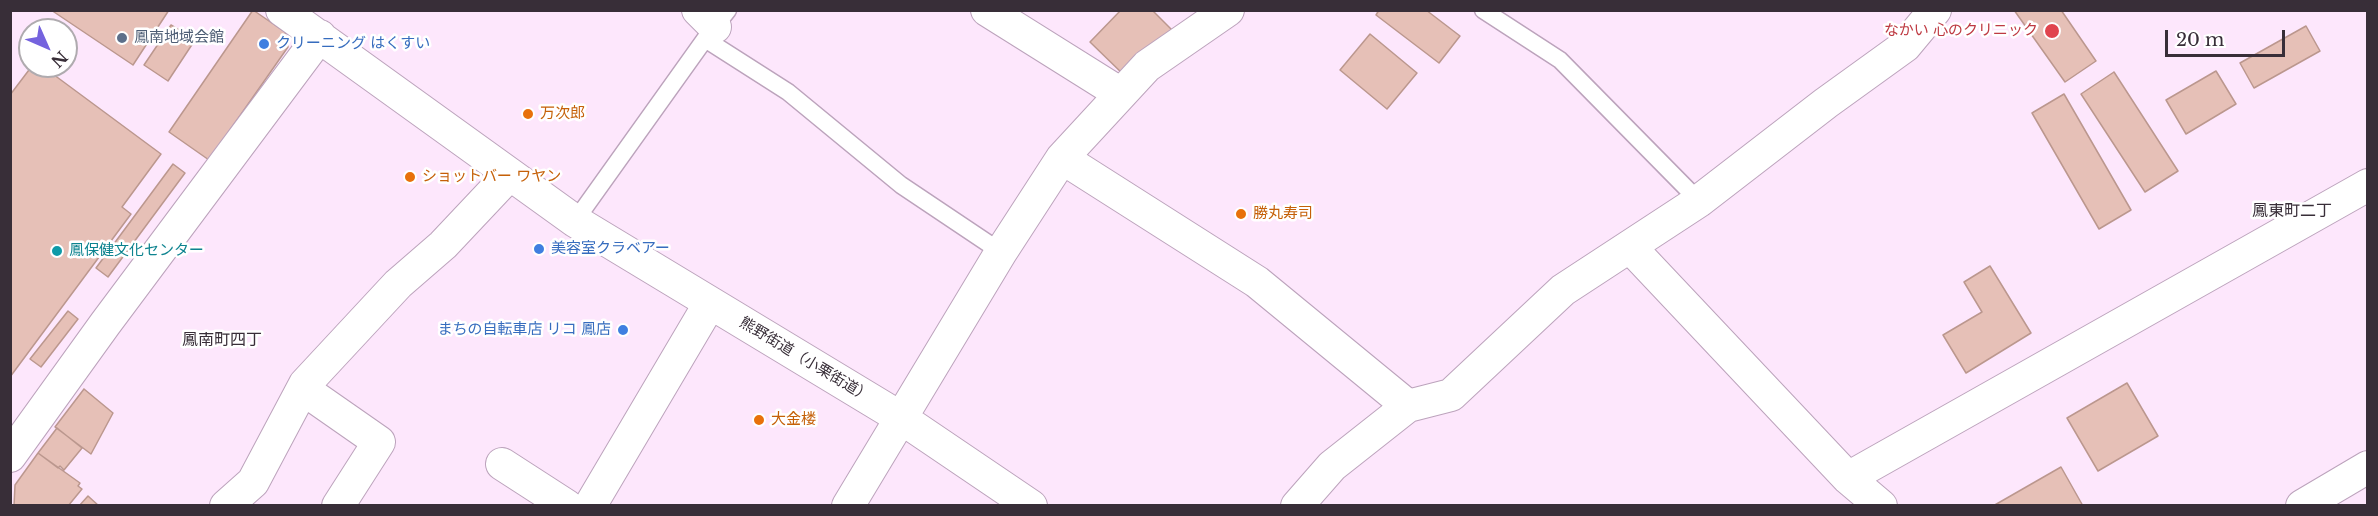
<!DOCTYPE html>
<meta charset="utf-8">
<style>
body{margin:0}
#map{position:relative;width:2378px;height:516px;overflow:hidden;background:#fde7fc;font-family:"Libre Baskerville",serif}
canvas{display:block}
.frame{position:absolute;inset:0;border:12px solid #382e38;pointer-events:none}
.north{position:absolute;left:18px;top:18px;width:60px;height:60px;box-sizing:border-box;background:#fff;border:2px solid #afabaf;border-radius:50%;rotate:135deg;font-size:16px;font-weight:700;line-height:24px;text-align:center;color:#382e38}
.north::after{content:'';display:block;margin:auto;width:21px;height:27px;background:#7563de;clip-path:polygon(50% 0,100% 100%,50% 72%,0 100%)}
.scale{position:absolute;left:2165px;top:30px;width:120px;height:27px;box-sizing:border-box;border:3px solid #382e38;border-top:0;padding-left:8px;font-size:18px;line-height:21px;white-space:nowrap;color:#382e38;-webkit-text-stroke:4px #fff;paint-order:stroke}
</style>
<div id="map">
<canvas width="2378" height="516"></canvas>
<div class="frame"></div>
<div class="north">N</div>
<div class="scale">20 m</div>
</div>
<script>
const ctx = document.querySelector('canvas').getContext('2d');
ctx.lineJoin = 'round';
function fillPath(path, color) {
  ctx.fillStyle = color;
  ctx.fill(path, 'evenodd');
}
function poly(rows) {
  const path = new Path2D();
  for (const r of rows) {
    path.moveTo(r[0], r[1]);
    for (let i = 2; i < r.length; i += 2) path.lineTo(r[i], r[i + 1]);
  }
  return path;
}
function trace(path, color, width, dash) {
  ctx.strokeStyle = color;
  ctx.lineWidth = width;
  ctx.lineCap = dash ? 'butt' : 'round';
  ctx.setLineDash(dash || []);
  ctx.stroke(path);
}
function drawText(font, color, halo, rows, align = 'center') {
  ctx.font = font + ' "Libre Baskerville","Noto Sans JP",serif';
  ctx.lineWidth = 5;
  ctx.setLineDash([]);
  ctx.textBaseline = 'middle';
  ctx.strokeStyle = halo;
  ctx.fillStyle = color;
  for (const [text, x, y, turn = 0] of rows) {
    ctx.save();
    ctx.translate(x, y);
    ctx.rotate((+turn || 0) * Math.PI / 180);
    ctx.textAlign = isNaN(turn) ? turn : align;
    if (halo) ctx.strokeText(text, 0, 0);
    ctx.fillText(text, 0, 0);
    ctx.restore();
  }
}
const building = poly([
 [51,10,169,10,133,65,51,10],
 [253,10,285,32,288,47,209,160,169,132,253,10],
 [1121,10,1152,10,1172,30,1126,77,1090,42,1121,10],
 [1379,10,1426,10,1460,36,1439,63,1376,15,1379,10],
 [2014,10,2061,10,2096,61,2065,82,2014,10],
 [171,25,195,40,168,81,144,65,171,25],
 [2306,26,2320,51,2254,88,2240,63,2306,26],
 [1370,34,1417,73,1387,109,1340,70,1370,34],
 [32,66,42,66,161,154,122,207,131,214,10,377,10,95,32,66],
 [2216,71,2236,104,2186,134,2166,100,2216,71],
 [2114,72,2178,171,2145,192,2081,94,2114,72],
 [2064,94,2131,210,2099,229,2032,113,2064,94],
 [173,164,185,173,108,277,96,268,173,164],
 [1990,266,2031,333,1966,373,1943,335,1982,312,1964,282,1990,266],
 [68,311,78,319,41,367,30,359,68,311],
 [2127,383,2158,436,2098,471,2067,418,2127,383],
 [84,389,113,413,91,454,55,427,84,389],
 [57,428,82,448,64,470,60,466,58,468,38,453,57,428],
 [38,453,80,483,78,486,82,489,68,506,14,506,15,485,38,453],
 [2061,467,2083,506,1993,506,2061,467],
 [88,496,99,506,79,506,88,496]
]);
fillPath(building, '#e6c0b7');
trace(building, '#bb978e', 1.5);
const lane = poly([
 [1483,10,1560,60,1699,201],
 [705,39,788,92,901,185,1001,252],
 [575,221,705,39,728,10]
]);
const street = poly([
 [282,10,575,221,901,418,1031,506],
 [698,10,715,27],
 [987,10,1121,94],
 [1062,158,1257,282,1408,406],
 [1631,248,1848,478,1881,506],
 [303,389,379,442,338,506],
 [10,456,105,324,320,36],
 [502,464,567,506],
 [1848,478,2368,185],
 [226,506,253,482,305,384,398,284,443,245,509,175],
 [590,506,710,303],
 [848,506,1001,252,1062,158,1147,66,1228,10],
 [1297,506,1332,466,1408,406,1451,395,1563,290,1699,201,1826,103,1905,46,1935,10],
 [2302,506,2368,467]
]);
trace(lane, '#bca3bc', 19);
trace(street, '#bca3bc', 34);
trace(lane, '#fff', 16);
trace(street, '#fff', 32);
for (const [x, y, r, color] of [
 [2052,31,8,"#e0444e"],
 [122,38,6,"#5c6f8a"],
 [264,44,6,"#3f7fe0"],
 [528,114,6,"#e8710a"],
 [410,177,6,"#e8710a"],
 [1241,214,6,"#e8710a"],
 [539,249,6,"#3f7fe0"],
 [57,251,6,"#0f9aa8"],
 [623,330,6,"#3f7fe0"],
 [759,420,6,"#e8710a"]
]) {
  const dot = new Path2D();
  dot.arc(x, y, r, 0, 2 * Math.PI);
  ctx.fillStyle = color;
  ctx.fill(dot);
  trace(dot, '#fff', 2);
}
drawText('15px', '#be3a42', '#fff', [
 ["なかい 心のクリニック",2038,31]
], 'right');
drawText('15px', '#4e5e75', '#fff', [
 ["鳳南地域会館",134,38]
], 'left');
drawText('15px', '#366cbe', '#fff', [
 ["クリーニング はくすい",276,44],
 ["美容室クラベアー",551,249],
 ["まちの自転車店 リコ 鳳店",611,330,"right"]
], 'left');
drawText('15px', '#c56008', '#fff', [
 ["万次郎",540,114],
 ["ショットバー ワヤン",422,177],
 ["勝丸寿司",1253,214],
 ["大金楼",771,420]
], 'left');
drawText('15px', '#0d838f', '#fff', [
 ["鳳保健文化センター",69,251]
], 'left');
drawText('15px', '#382e38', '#fff', [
 ["熊野街道（小栗街道）",805,360,31]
]);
drawText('16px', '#382e38', '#fff', [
 ["鳳東町二丁",2292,211],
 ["鳳南町四丁",222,340]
]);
</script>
